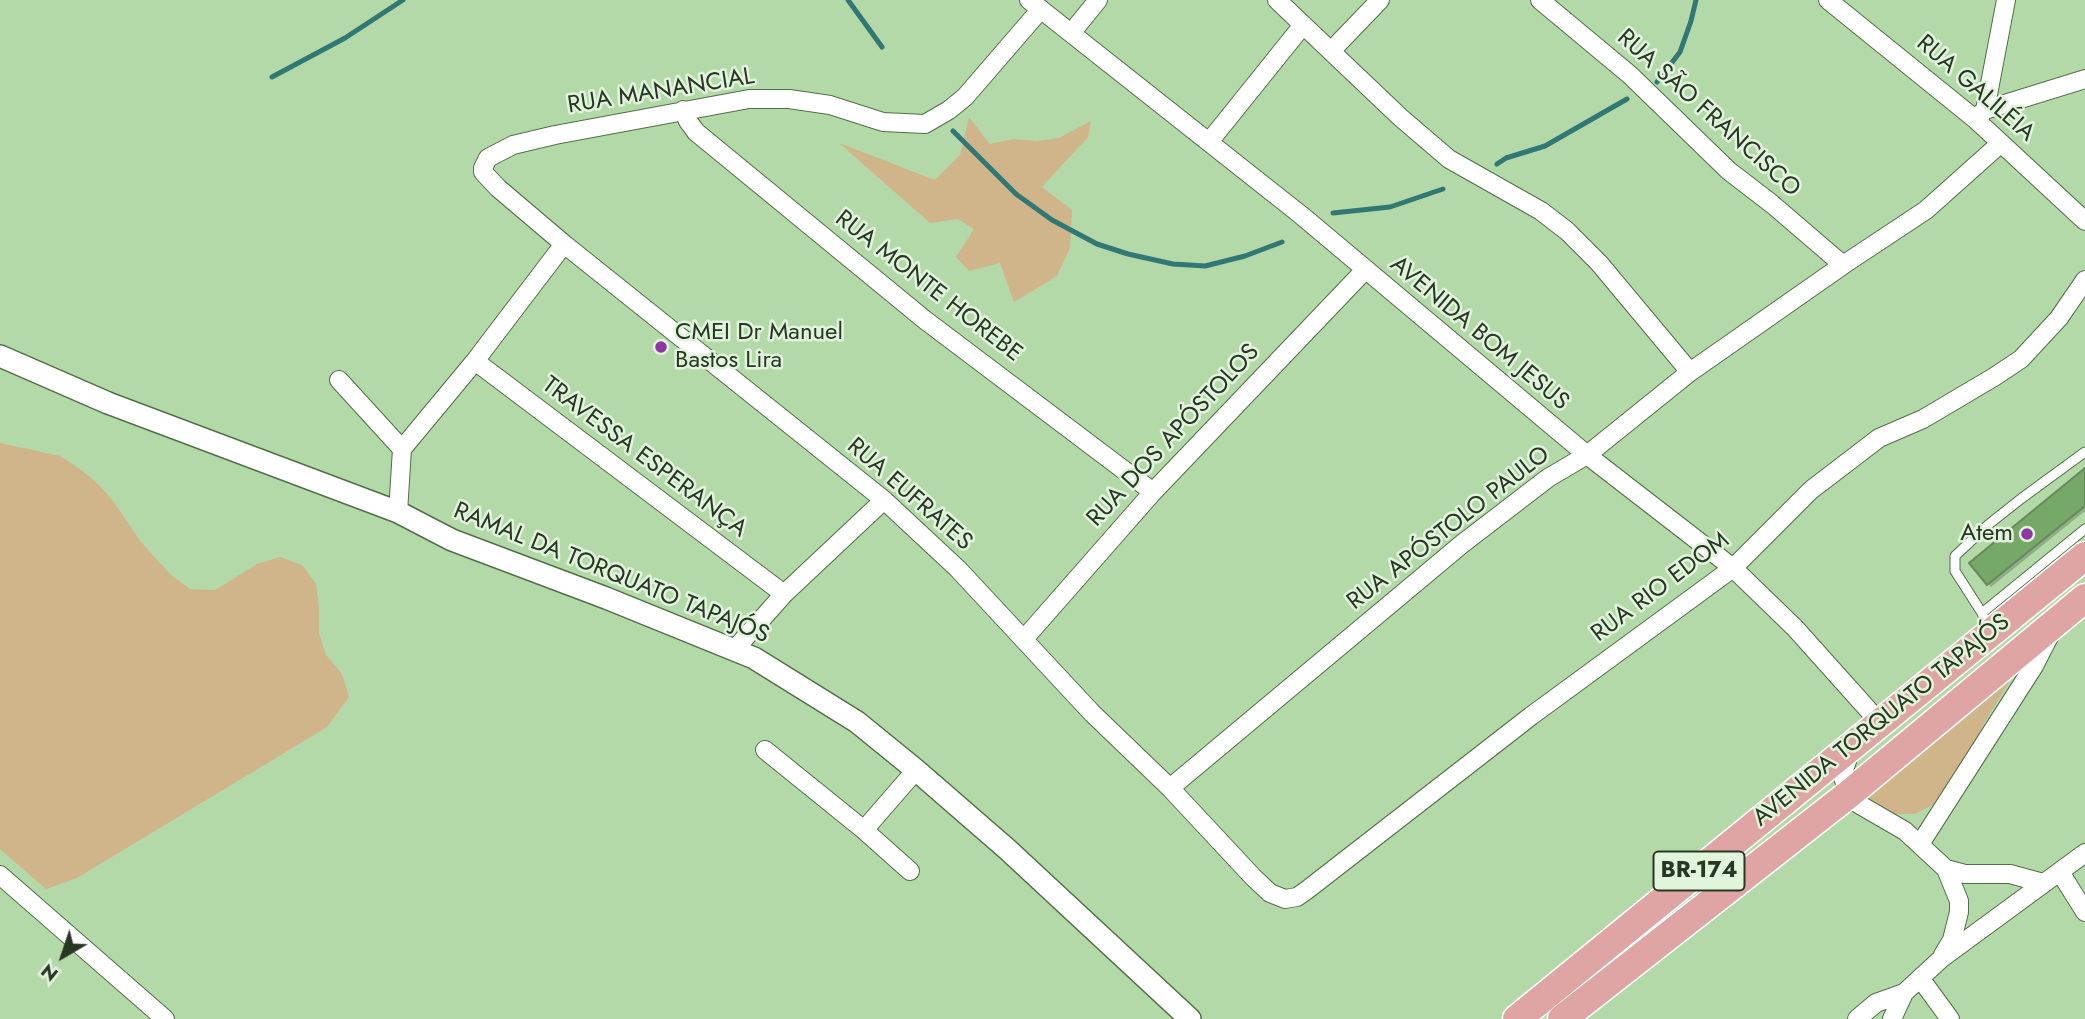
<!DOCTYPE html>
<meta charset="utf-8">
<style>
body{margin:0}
#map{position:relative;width:2085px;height:1019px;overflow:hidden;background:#b4d9a9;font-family:Jost,sans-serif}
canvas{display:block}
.north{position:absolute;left:28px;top:921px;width:70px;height:70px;-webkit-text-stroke:5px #e1f4dc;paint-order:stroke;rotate:219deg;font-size:19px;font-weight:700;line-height:28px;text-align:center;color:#283724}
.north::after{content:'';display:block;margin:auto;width:24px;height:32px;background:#283724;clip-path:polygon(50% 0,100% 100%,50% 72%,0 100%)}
</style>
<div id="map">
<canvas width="2085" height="1019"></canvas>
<div class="north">N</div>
</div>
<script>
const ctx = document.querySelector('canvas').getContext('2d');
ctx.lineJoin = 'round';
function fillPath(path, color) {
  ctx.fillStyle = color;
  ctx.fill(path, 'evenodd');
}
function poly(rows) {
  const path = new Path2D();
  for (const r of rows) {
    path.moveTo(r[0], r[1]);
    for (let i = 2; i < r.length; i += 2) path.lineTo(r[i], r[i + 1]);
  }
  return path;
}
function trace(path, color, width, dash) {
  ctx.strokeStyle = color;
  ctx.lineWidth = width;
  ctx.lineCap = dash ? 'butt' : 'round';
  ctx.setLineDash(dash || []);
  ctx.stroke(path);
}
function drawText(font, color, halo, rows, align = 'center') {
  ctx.font = font + ' Jost,sans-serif';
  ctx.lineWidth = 5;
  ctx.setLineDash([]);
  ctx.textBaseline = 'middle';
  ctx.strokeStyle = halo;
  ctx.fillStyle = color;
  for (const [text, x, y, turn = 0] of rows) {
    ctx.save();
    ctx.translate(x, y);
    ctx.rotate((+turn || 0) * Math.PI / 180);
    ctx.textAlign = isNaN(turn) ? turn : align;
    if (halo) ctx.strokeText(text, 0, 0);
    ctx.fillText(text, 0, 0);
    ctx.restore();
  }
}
fillPath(poly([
 [969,117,990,144,1013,139,1037,141,1059,138,1091,121,1088,137,1042,187,1072,210,1070,248,1057,276,1014,302,1000,263,969,271,956,257,974,229,958,219,930,223,839,143,935,180,960,155],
 [0,443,60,456,80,469,98,484,113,501,141,542,170,574,190,589,215,590,257,564,280,557,302,565,316,584,319,608,319,633,326,655,342,674,349,697,327,727,77,878,46,889,0,849],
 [2010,680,1983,725,1949,791,1942,800,1915,814,1894,814,1872,802,1865,792]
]), '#d0b48a');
fillPath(poly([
 [2085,470,2085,511,1991,587,1971,563]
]), '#0003');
trace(poly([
 [848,0,882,47],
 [272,77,345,38,403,0],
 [1657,82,1680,52,1691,21,1696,0],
 [953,131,1016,194,1052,220,1097,244,1128,254,1173,264,1205,266,1245,256,1282,242],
 [1497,164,1506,158,1545,146,1627,99],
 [1333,213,1390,207,1443,189]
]), '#317774', 5);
const building = poly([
 [2085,468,2085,506,1987,585,1969,563,2085,468]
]);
fillPath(building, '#76a867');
trace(building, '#66895d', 2);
const service = poly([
 [1982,613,2085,529],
 [1989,631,1982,613,1955,571,1955,556,1989,524,2022,498,2085,452]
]);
const minor = poly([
 [1029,0,1301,215,1587,455,1733,568,1795,628,1881,724],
 [1277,0,1400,117,1449,159,1541,211,1567,231,1599,263,1690,372],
 [1540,0,1630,75,1729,171,1772,204,1843,265],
 [1828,0,1975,119,2085,221],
 [1041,9,965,97,949,110,925,124,883,122,830,105,789,99,749,99,555,135,513,145,488,158,483,168,483,172,498,188,564,244,884,500,958,569,1092,713,1170,788,1253,877,1270,893,1285,899,1297,897,1307,890,1531,716,1733,568,1811,490,1879,438,1923,419,1994,377,2021,359,2059,318,2085,280],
 [1072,32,1098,0],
 [1331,51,1380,0],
 [683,110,688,121,696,132,925,320,1153,492],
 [1985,110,2085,79],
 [1975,119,1985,110,2006,0],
 [1209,142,1303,25],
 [475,361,784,594],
 [339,380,402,449],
 [398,512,402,449,475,361,564,244],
 [1024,639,1153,492,1365,270],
 [735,649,784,594,884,500],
 [765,750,864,830,910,871],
 [1851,750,1842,775,1849,794,1855,802,1905,831,1946,869,1959,901,1959,912,1952,940,1943,955],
 [1170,788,1462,544,1548,478,1587,455,1690,372,1843,265,1926,210,2001,143],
 [864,830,916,770],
 [1920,844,2034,666,2051,633],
 [1946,869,1965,874,2010,874,2043,883],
 [2060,872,2085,912],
 [0,875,165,1019],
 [1920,978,1950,1019],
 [1857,1019,1876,1003,1904,993,1942,958,2085,853],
 [1892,1019,1904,993]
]);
const tertiary = poly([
 [0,356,108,403,398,512,452,540,606,598,754,658,857,722,916,770,1007,849,1190,1019]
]);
const trunk = poly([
 [1517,1019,2085,556],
 [1562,1019,1849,794,2085,598]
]);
trace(service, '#4f7145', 11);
trace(minor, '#4f7145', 20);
trace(tertiary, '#4f7145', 24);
trace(trunk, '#fff', 31);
trace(service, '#fff', 9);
trace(minor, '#fff', 18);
trace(tertiary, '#fff', 21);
trace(trunk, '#dfa4a4', 28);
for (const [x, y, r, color] of [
 [661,347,7,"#8e37a4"],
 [2027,534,7,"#8e37a4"]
]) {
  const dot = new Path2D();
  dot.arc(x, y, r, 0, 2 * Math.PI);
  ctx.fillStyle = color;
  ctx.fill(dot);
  trace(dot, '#e1f4dc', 2.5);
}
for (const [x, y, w] of [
 [1699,871,91]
]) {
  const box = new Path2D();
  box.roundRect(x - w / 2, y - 19.5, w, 39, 5);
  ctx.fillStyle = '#e1f4dc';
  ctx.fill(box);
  trace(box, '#283724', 2);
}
drawText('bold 23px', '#283724', null, [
 ["BR-174",1699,871]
]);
drawText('24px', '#283724', '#e1f4dc', [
 ["RUA GALILÉIA",1975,89,41],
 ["RUA MANANCIAL",661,92,-9],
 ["RUA SÃO FRANCISCO",1708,114,42],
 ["RUA MONTE HOREBE",928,287,38],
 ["AVENIDA BOM JESUS",1479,334,40],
 ["RUA DOS APÓSTOLOS",1174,436,-47],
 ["TRAVESSA ESPERANÇA",644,458,37],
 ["RUA EUFRATES",909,495,41],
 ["RUA APÓSTOLO PAULO",1449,529,-38],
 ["RAMAL DA TORQUATO TAPAJÓS",611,574,22],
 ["RUA RIO EDOM",1661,588,-37],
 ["AVENIDA TORQUATO TAPAJÓS",1882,721,-39]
]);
drawText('24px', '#283724', '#e1f4dc', [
 ["CMEI Dr Manuel",675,333],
 ["Bastos Lira",675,361],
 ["Atem",2013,534,"right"]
], 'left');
</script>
